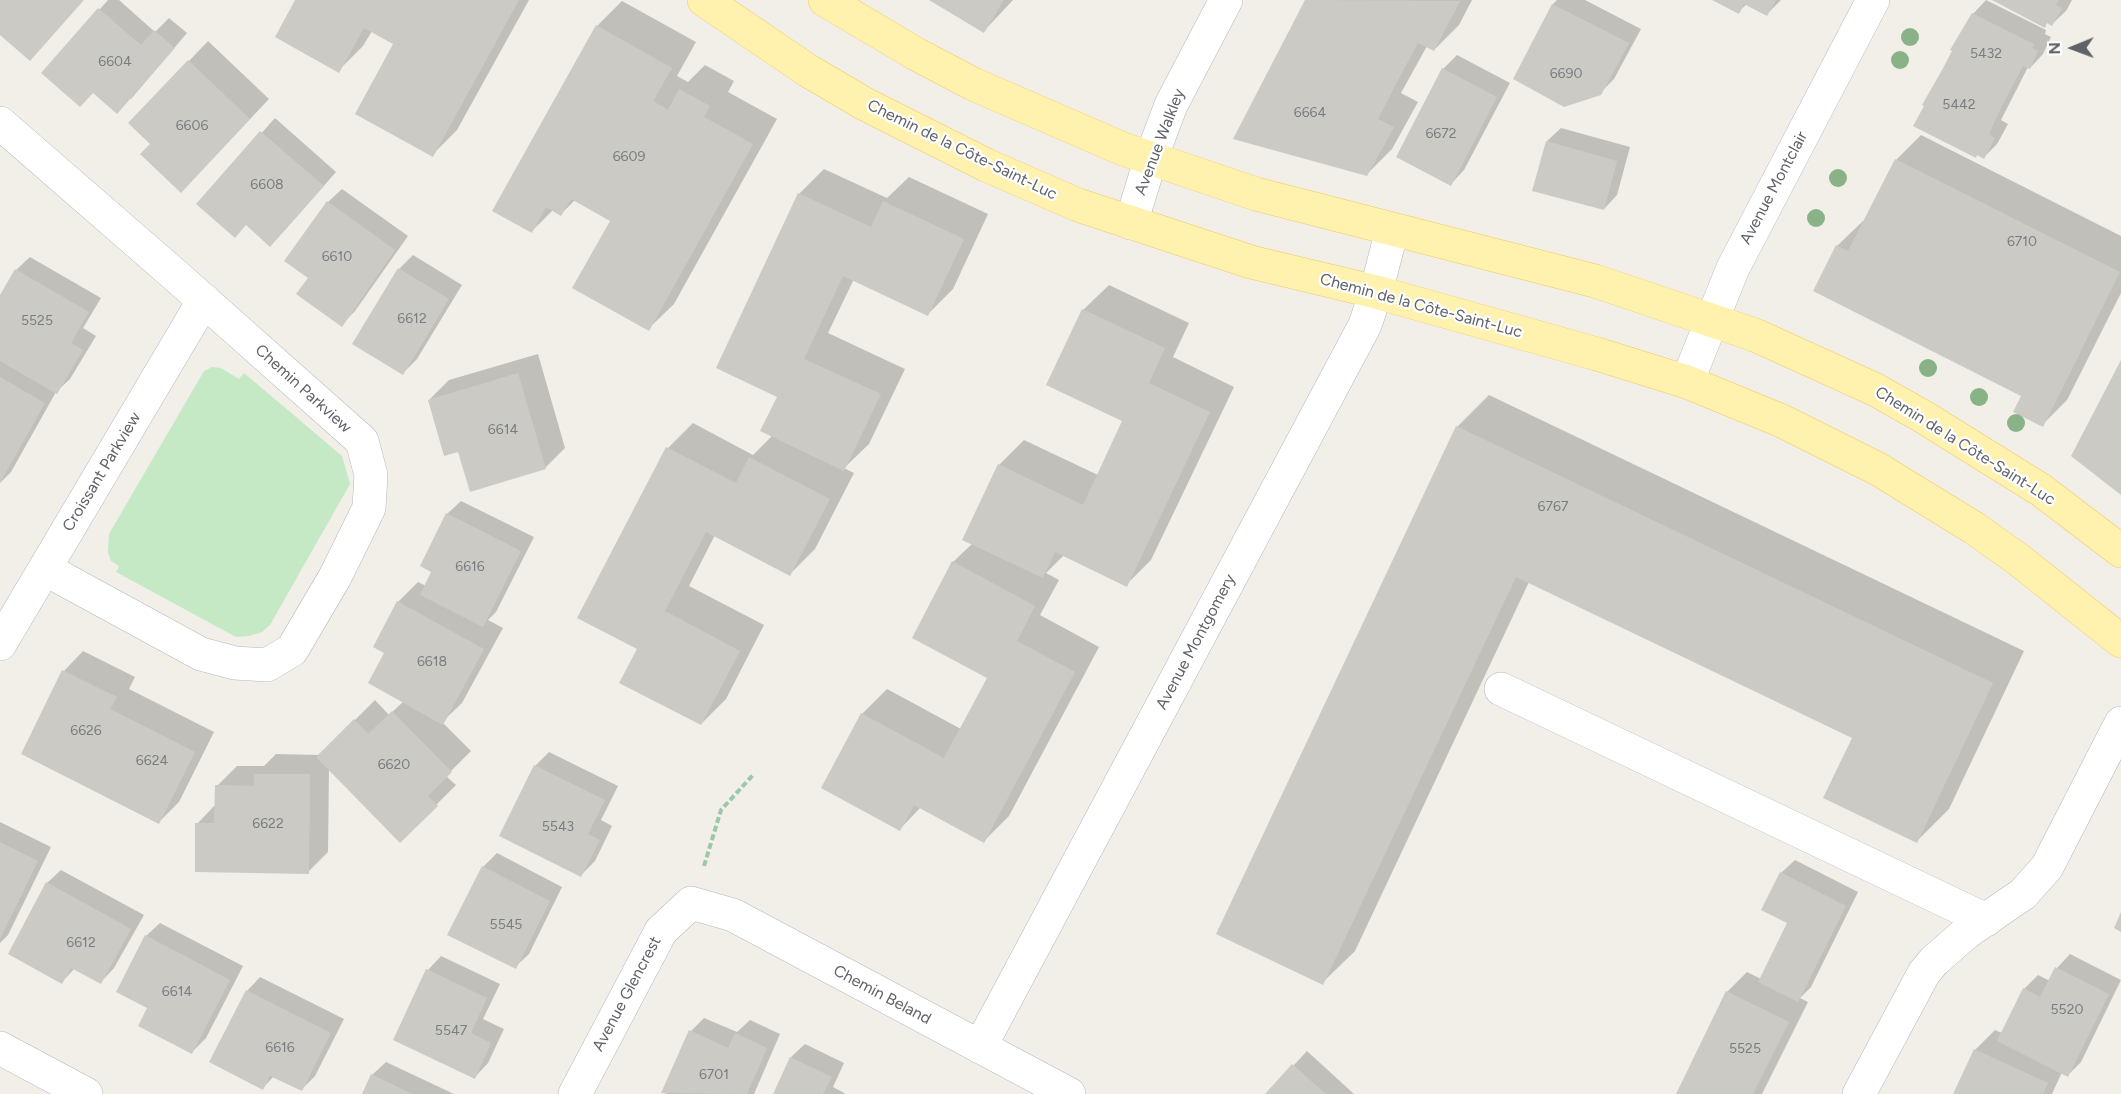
<!DOCTYPE html>
<meta charset="utf-8">
<style>
body{margin:0}
#map{position:relative;width:2121px;height:1094px;overflow:hidden;background:#f1efe8;font-family:Figtree,sans-serif}
canvas{display:block}
.north{position:absolute;left:2043px;top:18px;width:60px;height:60px;-webkit-text-stroke:4px #fff;paint-order:stroke;rotate:269deg;font-size:16px;font-weight:700;line-height:24px;text-align:center;color:#5f6368}
.north::after{content:'';display:block;margin:auto;width:21px;height:27px;background:#5f6368;clip-path:polygon(50% 0,100% 100%,50% 72%,0 100%)}
</style>
<div id="map">
<canvas width="2121" height="1094"></canvas>
<div class="north">N</div>
</div>
<script>
const ctx = document.querySelector('canvas').getContext('2d');
ctx.lineJoin = 'round';
function fillPath(path, color) {
  ctx.fillStyle = color;
  ctx.fill(path, 'evenodd');
}
function poly(rows) {
  const path = new Path2D();
  for (const r of rows) {
    path.moveTo(r[0], r[1]);
    for (let i = 2; i < r.length; i += 2) path.lineTo(r[i], r[i + 1]);
  }
  return path;
}
function trace(path, color, width, dash) {
  ctx.strokeStyle = color;
  ctx.lineWidth = width;
  ctx.lineCap = dash ? 'butt' : 'round';
  ctx.setLineDash(dash || []);
  ctx.stroke(path);
}
function drawText(font, color, halo, rows, align = 'center') {
  ctx.font = font + ' Figtree,sans-serif';
  ctx.lineWidth = 4.5;
  ctx.setLineDash([]);
  ctx.textBaseline = 'middle';
  ctx.strokeStyle = halo;
  ctx.fillStyle = color;
  for (const [text, x, y, turn = 0] of rows) {
    ctx.save();
    ctx.translate(x, y);
    ctx.rotate((+turn || 0) * Math.PI / 180);
    ctx.textAlign = isNaN(turn) ? turn : align;
    if (halo) ctx.strokeText(text, 0, 0);
    ctx.fillText(text, 0, 0);
    ctx.restore();
  }
}
fillPath(poly([
 [212,367,221,368,239,379,244,373,342,456,350,484,270,625,262,632,249,636,236,637,116,572,119,566,111,561,108,552,109,534,204,371]
]), '#c5e8c5');
fillPath(poly([
 [108,0,119,0,155,32,169,18,187,33,131,99,93,91,43,73],
 [297,0,529,0,457,130,432,155,395,44,372,31,363,46,338,71],
 [932,0,1013,0,984,31],
 [1307,0,1472,0,1459,25,1434,50,1427,46,1401,93,1418,102,1392,149,1367,174,1235,138],
 [1557,0,1585,0,1641,29,1614,79,1600,93,1515,78,1553,4],
 [1714,0,1781,0,1767,14,1747,4,1738,12],
 [1986,0,2046,30,2045,34,2051,37,2043,54,2030,68,2028,67,2001,120,2008,124,1997,144,1984,157,1978,154,1976,156,1973,14],
 [1995,0,2072,0,2066,11,2052,24,2048,22,2044,26],
 [622,1,696,42,677,76,688,82,705,65,734,81,728,92,777,119,674,304,648,329,612,221,575,200,561,214,553,210,531,232,494,210,597,26],
 [208,41,269,99,201,171,152,144,189,61],
 [1457,55,1510,83,1464,170,1451,184,1443,69],
 [275,118,336,172,284,231,246,224,198,204],
 [1561,128,1630,147,1617,195,1604,209,1547,141],
 [1921,135,2121,236,2121,293,2067,400,2042,425,2023,396,1837,246,1863,221,1865,222,1896,160],
 [824,169,887,198,909,177,988,214,953,289,928,314,854,279,828,333,905,369,869,444,844,468,854,473,815,549,790,574,715,535,689,586,764,625,726,699,701,724,639,649,579,617,668,448,693,423,753,455,773,435,779,396,799,194],
 [342,189,408,236,355,311,341,325,310,277,328,202],
 [413,255,462,285,417,359,403,373,399,269],
 [30,257,101,298,83,328,96,336,70,379,56,392,11,472,0,483,0,298,16,270],
 [1109,285,1189,323,1173,357,1234,387,1151,560,1126,585,1064,555,1046,573,1059,580,1040,615,1099,647,1009,816,984,841,921,807,900,829,862,714,887,689,961,729,989,678,953,562,973,543,999,465,1024,440,1098,475,1124,421,1083,310],
 [538,354,565,448,545,468,459,450,429,400,449,380],
 [1489,395,2024,651,1949,809,1917,841,1854,737,1529,582,1355,951,1322,983,1457,427],
 [461,501,534,537,496,612,488,620,503,628,462,703,442,722,471,751,446,776,456,785,400,841,329,768,328,852,308,872,197,824,216,804,217,786,237,766,264,766,276,754,320,755,375,700,389,715,404,701,386,653,375,646,398,602,418,582,426,586,433,572,447,514],
 [83,651,135,677,129,689,214,732,179,802,159,822,64,671],
 [549,752,618,786,601,820,612,826,595,861,581,875,535,766],
 [0,822,51,847,8,935,0,943],
 [497,853,562,887,529,954,515,967,483,867],
 [1795,860,1858,892,1811,987,1800,998,1808,1002,1762,1094,1677,1094,1727,992,1747,972,1761,979,1789,922,1781,873],
 [61,870,144,915,114,968,101,982,75,968,62,982,47,883],
 [160,923,243,966,206,1038,192,1052,150,1007,146,936],
 [2070,954,2121,980,2081,1062,2068,1075,2062,1072,2052,1094,1955,1094,1975,1050,1995,1030,2002,1033,2024,989,2038,975,2050,981,2057,968],
 [441,956,500,984,483,1019,504,1029,488,1063,475,1077,395,1039,428,970],
 [260,977,344,1019,315,1076,301,1090,274,1076,263,1088,247,991],
 [704,1018,737,1032,750,1020,780,1034,754,1094,667,1094,663,1092,691,1031],
 [805,1044,844,1063,833,1087,846,1094,774,1094,791,1057],
 [1307,1051,1354,1094,1267,1094],
 [386,1062,454,1094,363,1094,372,1075]
]), '#0003');
fillPath(poly([
 [0,0,84,0,30,61,0,35],
 [295,0,519,0,433,157,355,114,393,44,364,28,339,73,275,37],
 [929,0,1004,0,984,33],
 [1305,0,1460,1,1434,51,1418,43,1397,82,1378,119,1394,127,1367,176,1233,139],
 [1712,0,1776,0,1767,16,1744,4,1739,14],
 [1992,0,2059,0,2056,5,2062,8,2052,26,2047,23,2045,28],
 [1552,4,1629,43,1601,95,1564,107,1513,79],
 [98,8,141,45,154,30,175,48,117,114,93,93,80,107,41,73],
 [1972,13,2034,44,2032,48,2038,51,2030,69,2023,66,2002,106,1989,134,1995,138,1984,159,1977,155,1976,158,1913,126,1924,106,1922,105,1942,70,1952,51,1950,50],
 [596,25,672,68,653,101,668,110,679,89,710,106,704,117,753,144,649,331,572,288,610,221,571,199,561,216,546,207,532,233,492,211],
 [188,60,250,119,181,193,140,154,150,144,128,123],
 [1442,68,1497,97,1451,186,1396,157],
 [260,131,324,186,270,247,246,225,235,238,196,204],
 [1546,141,1617,161,1604,210,1532,191],
 [1895,159,2120,272,2043,427,2013,412,2021,396,1813,291,1836,245,1848,251],
 [798,193,871,227,883,201,964,239,928,316,843,276,804,359,881,394,844,471,760,431,777,397,716,368],
 [327,201,395,250,342,327,296,294,308,278,284,261],
 [398,268,449,299,403,375,352,344],
 [15,269,89,312,71,343,83,350,57,394,0,361,0,295],
 [1082,309,1165,348,1149,383,1210,412,1127,587,1055,552,1043,578,962,540,998,464,1083,505,1122,421,1046,385],
 [2121,360,2121,495,2071,456],
 [518,373,546,469,470,492,458,452,444,456,428,400],
 [0,377,45,403,0,483],
 [1456,426,1993,683,1917,843,1823,798,1852,738,1516,577,1323,985,1216,934],
 [666,447,736,483,749,457,830,499,790,576,706,532,665,611,740,651,701,725,619,683,637,649,577,618],
 [446,513,521,551,483,627,420,595,431,572,420,566],
 [952,561,1035,606,1017,641,1075,672,984,843,914,805,900,831,821,788,861,713,944,758,987,678,912,638],
 [397,601,484,649,443,725,368,683,384,653,373,647],
 [62,670,117,697,110,709,195,752,159,824,21,754],
 [392,711,452,772,428,796,438,806,400,843,316,757,354,719,368,734],
 [534,765,605,800,588,834,600,840,581,877,499,836],
 [254,774,310,774,309,874,195,872,195,823,214,823,215,785,254,786],
 [0,842,38,861,0,939],
 [482,866,550,901,516,969,447,935],
 [1780,872,1846,906,1798,1002,1758,982,1787,923,1761,910],
 [46,882,131,929,101,984,71,968,62,984,8,954],
 [2121,912,2121,932,2114,928],
 [145,935,230,980,192,1054,138,1026,147,1008,116,992],
 [2055,967,2109,994,2068,1077,1997,1041,2023,988,2040,997],
 [426,969,487,998,471,1033,491,1043,475,1079,393,1040],
 [246,990,331,1033,302,1091,270,1076,263,1090,209,1062],
 [1726,991,1789,1022,1753,1094,1676,1094],
 [689,1030,728,1048,735,1033,767,1048,747,1094,661,1093],
 [1974,1049,2048,1083,2043,1094,1953,1094],
 [790,1057,832,1077,823,1094,773,1094],
 [1292,1064,1326,1094,1265,1094],
 [371,1074,412,1094,362,1094]
]), '#cccac5');
const minor = poly([
 [0,123,175,275,362,441,371,475,369,508,335,577,292,650,267,665,235,663,201,654,45,569],
 [1131,223,1151,158,1171,105,1226,0],
 [1687,382,1733,268,1873,0],
 [0,644,204,300],
 [1501,689,1986,920],
 [980,1047,1365,325,1376,292,1392,230],
 [0,1048,86,1094],
 [575,1094,661,931,691,903,733,915,1069,1094],
 [1859,1094,1924,973,1934,961,1966,933,2023,894,2047,867,2121,723]
]);
const major = poly([
 [704,0,807,70,863,103,986,165,1078,205,1251,262,1376,292,1597,354,1687,382,1782,421,1878,469,1974,528,2019,560,2121,641],
 [825,0,916,54,973,84,1123,149,1256,194,1595,281,1755,335,1876,390,1922,416,2041,490,2121,551]
]);
trace(minor, '#b5b8bc', 34);
trace(major, '#f2c960', 34);
trace(poly([
 [704,866,721,810,753,775]
]), '#9cc7a9', 4, [6, 3]);
trace(minor, '#fff', 33);
trace(major, '#fff2af', 33);
ctx.fillStyle = '#89b387';
for (const [x, y] of [
 [1910,37],
 [1900,60],
 [1838,178],
 [1816,218],
 [1928,368],
 [1979,397],
 [2016,423]
]) {
  ctx.beginPath();
  ctx.arc(x, y, 9, 0, 2 * Math.PI);
  ctx.fill();
}
drawText('14px', '#7a7d7f', null, [
 ["5432",1986,54],
 ["6604",115,62],
 ["6690",1566,74],
 ["5442",1959,105],
 ["6664",1310,113],
 ["6606",192,126],
 ["6672",1441,134],
 ["6609",629,157],
 ["6608",267,185],
 ["6710",2022,242],
 ["6610",337,257],
 ["6612",412,319],
 ["5525",37,321],
 ["6614",503,430],
 ["6767",1553,507],
 ["6616",470,567],
 ["6618",432,662],
 ["6626",86,731],
 ["6624",152,761],
 ["6620",394,765],
 ["6622",268,824],
 ["5543",558,827],
 ["5545",506,925],
 ["6612",81,943],
 ["6614",177,992],
 ["5520",2067,1010],
 ["5547",451,1031],
 ["6616",280,1048],
 ["5525",1745,1049],
 ["6701",714,1075]
]);
drawText('16px', '#5f6368', '#fff', [
 ["Avenue Walkley",1160,142,-69],
 ["Chemin de la Côte-Saint-Luc",962,150,26],
 ["Avenue Montclair",1774,188,-62],
 ["Chemin de la Côte-Saint-Luc",1421,306,15],
 ["Chemin Parkview",303,389,42],
 ["Chemin de la Côte-Saint-Luc",1965,446,32],
 ["Croissant Parkview",102,472,-59],
 ["Avenue Montgomery",1196,642,-62],
 ["Avenue Glencrest",627,994,-62],
 ["Chemin Beland",882,995,28]
]);
</script>
